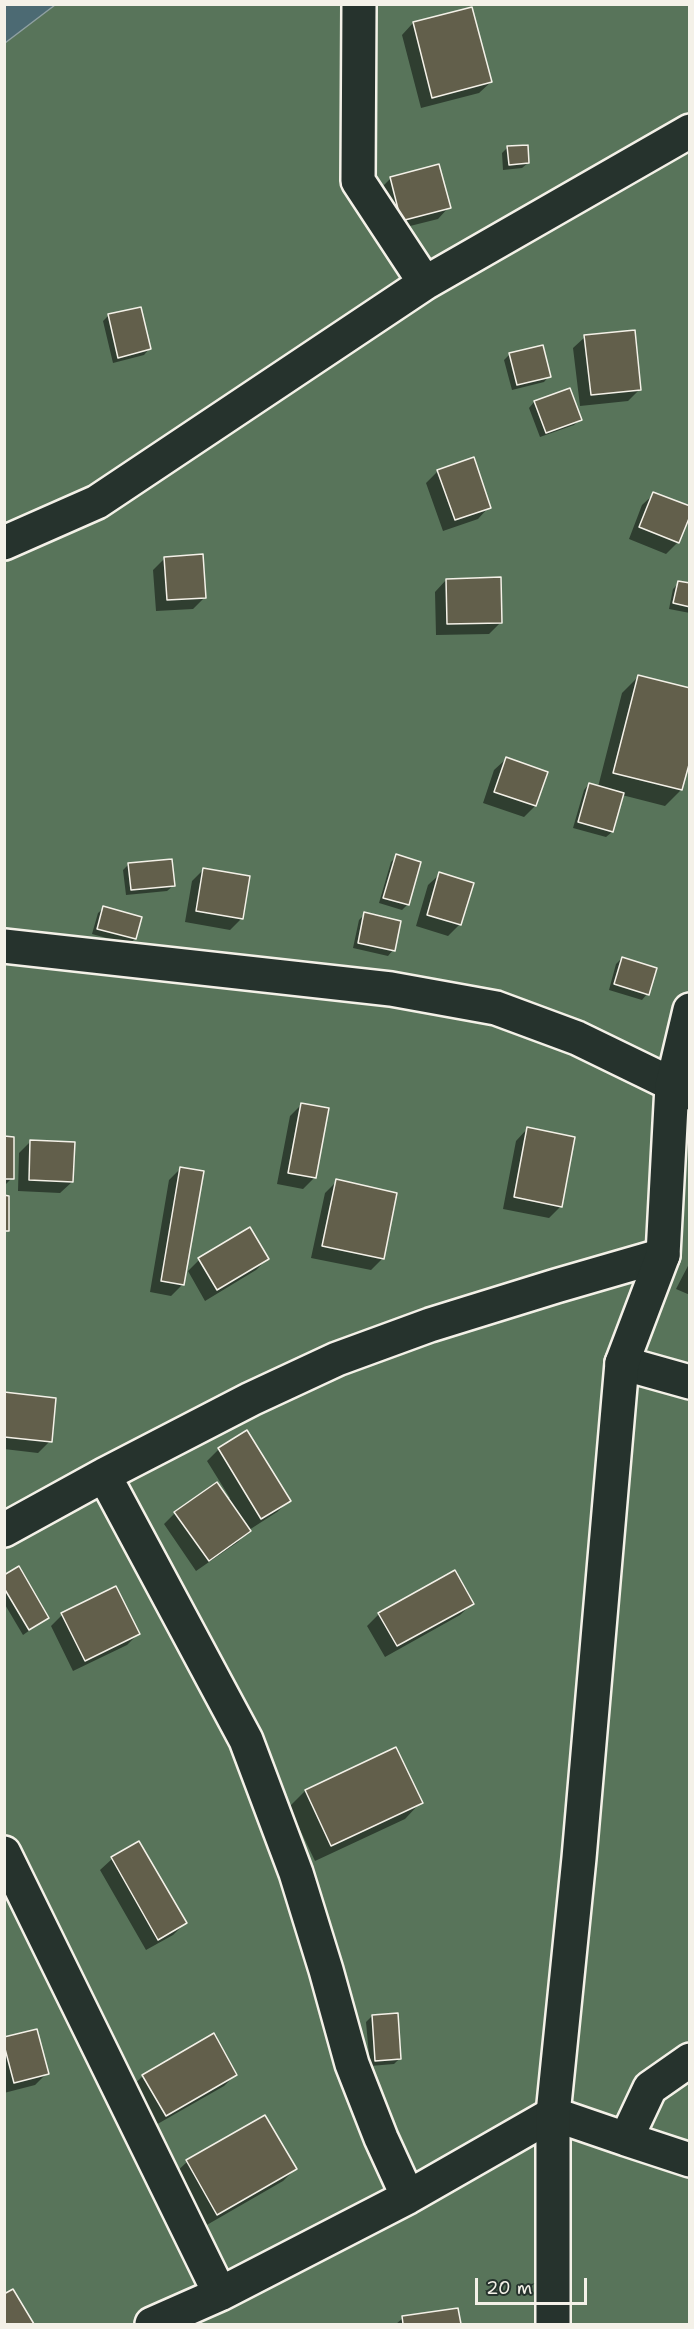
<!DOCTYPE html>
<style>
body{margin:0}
#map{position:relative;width:694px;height:2329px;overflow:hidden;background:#26332d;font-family:"Shantell Sans",sans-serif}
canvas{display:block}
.frame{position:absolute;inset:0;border:6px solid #f4f1e8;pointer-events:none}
.scale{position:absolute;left:475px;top:2278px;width:112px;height:27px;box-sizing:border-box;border:3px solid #f4f1e8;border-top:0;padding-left:8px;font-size:18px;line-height:21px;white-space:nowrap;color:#f4f1e8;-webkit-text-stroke:4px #26332d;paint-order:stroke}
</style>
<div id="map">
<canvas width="694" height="2329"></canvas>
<div class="frame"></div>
<div class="scale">20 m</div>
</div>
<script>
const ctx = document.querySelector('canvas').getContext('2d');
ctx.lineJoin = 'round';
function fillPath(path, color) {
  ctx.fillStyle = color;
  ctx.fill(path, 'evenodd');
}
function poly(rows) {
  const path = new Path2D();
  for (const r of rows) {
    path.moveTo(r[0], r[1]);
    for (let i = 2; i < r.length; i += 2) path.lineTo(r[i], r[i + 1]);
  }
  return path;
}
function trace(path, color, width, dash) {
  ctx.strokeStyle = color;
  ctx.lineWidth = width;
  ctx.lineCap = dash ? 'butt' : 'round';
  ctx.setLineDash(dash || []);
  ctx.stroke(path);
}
fillPath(poly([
 [5,5,689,5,689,2324,5,2324]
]), '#58745a');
const water = poly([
 [5,4,55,4,55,5,5,43,5,4]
]);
fillPath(water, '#4c6a73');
trace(water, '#8fa0a2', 1.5);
fillPath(poly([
 [413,23,491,82,479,93,421,108,402,35],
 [508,147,528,163,522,168,503,170,502,153],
 [438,166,449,207,438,219,390,231,379,190,390,179],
 [109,315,149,349,144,355,113,363,103,321],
 [585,337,640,389,628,401,580,406,573,348],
 [510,354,549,376,544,382,512,390,504,360],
 [534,402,580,419,574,425,540,437,529,408],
 [438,471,489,507,478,519,443,531,426,483],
 [654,494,678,542,666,554,629,539,642,505],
 [165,558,205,597,193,609,156,611,153,570],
 [446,580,501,622,489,634,436,635,435,592],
 [679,583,690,585,690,613,669,609,673,589],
 [638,677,681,790,665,806,622,795,612,832,606,837,573,828,584,790,589,784,598,787,622,693],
 [506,759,535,806,524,817,483,803,494,770],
 [397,856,420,863,407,905,402,910,379,903,391,862],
 [129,864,173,886,167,891,126,895,123,870],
 [204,869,242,918,230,930,185,922,192,881],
 [440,874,460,924,448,936,416,926,428,885],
 [104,908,135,939,129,944,92,934,98,913],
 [365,914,393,950,388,956,353,948,359,920],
 [622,958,647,994,642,1000,609,990,616,964],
 [302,1104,315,1177,303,1189,277,1184,290,1116],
 [527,1129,561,1206,549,1218,503,1209,516,1141],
 [4,1138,12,1178,4,1186],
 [31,1141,72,1182,60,1193,18,1191,19,1153],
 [180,1169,183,1284,171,1296,150,1292,169,1180],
 [337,1181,396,1194,382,1259,371,1270,311,1258,325,1193],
 [267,1259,256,1270,205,1301,188,1271,199,1260],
 [690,1262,690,1295,676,1289],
 [4,1393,50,1441,38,1453,4,1449],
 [247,1432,289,1501,277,1512,249,1530,238,1542,196,1571,164,1524,175,1513,230,1498,207,1461,219,1449],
 [4,1576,47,1618,23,1635,4,1603],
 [472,1604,460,1615,385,1657,367,1626,379,1614],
 [62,1615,138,1634,127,1645,73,1671,51,1626],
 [395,1748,421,1802,405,1819,315,1861,289,1807,305,1791],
 [138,1843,185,1923,173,1935,146,1950,100,1870,112,1859],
 [372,2016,400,2058,394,2064,370,2066,366,2022],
 [4,2038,47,2073,35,2085,4,2093],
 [236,2074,224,2086,154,2126,131,2087,143,2076],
 [264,2117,295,2169,283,2181,205,2226,175,2173,187,2162],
 [457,2310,459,2324,396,2324,403,2318]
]), '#0007');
const building = poly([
 [472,7,492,82,432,98,413,22,472,7],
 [528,145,529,163,509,165,507,146,528,145],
 [439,164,451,208,401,221,390,177,439,164],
 [141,307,151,349,118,358,108,314,141,307],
 [635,330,641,390,591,395,584,335,635,330],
 [543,345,551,377,517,385,509,353,543,345],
 [570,388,582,420,546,433,534,401,570,388],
 [474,457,491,508,455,520,437,470,474,457],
 [653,492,690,506,690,516,679,543,639,527,653,492],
 [203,554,206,598,167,600,164,557,203,554],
 [501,577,502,623,447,624,446,579,501,577],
 [678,581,690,583,690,607,673,603,678,581],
 [638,675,690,688,690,761,682,790,613,773,638,675],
 [506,757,548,772,536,806,494,792,506,757],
 [589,783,624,793,613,832,578,822,589,783],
 [396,854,421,862,409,905,383,898,396,854],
 [172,859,175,886,131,890,128,863,172,859],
 [203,868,250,876,243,919,196,911,203,868],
 [439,872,474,883,461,925,427,915,439,872],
 [103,906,142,917,136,939,97,929,103,906],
 [364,912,401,921,395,951,358,943,364,912],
 [622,957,657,968,649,995,614,984,622,957],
 [301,1103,329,1108,316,1178,288,1173,301,1103],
 [527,1127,575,1137,562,1207,514,1197,527,1127],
 [4,1136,14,1137,14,1179,4,1179,4,1136],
 [30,1140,75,1142,73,1182,29,1180,30,1140],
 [180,1167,204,1171,184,1285,161,1281,180,1167],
 [336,1179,397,1193,384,1259,322,1246,336,1179],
 [4,1195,9,1196,9,1231,4,1231,4,1195],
 [250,1227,269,1259,217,1290,198,1258,250,1227],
 [4,1392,56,1398,52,1442,4,1437,4,1392],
 [247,1430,291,1501,261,1519,218,1448,247,1430],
 [217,1482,251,1531,209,1561,174,1512,217,1482],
 [19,1566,49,1618,29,1630,4,1588,4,1575,19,1566],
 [455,1570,474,1604,397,1646,378,1613,455,1570],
 [116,1586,140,1634,85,1661,61,1613,116,1586],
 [396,1747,423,1803,331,1846,305,1790,396,1747],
 [139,1841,187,1923,158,1940,111,1857,139,1841],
 [398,2013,401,2059,375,2061,372,2015,398,2013],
 [37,2029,49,2074,14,2083,4,2045,4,2037,37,2029],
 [214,2033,237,2075,166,2116,142,2075,214,2033],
 [265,2115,297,2169,217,2215,186,2160,265,2115],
 [13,2289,34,2324,4,2324,4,2294,13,2289],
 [458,2308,461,2324,403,2324,402,2316,458,2308]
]);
fillPath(building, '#625f4b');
trace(building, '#f4f1e8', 1.5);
const minor = poly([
 [359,4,358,181,425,283],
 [4,543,97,502,425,283,690,131],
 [4,946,391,989,496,1008,577,1038,690,1093],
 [622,1363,690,1382],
 [104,1475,246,1740,296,1873,326,1970,352,2064,381,2138,408,2197],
 [4,1530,104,1475,251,1399,337,1359,430,1325,556,1286,663,1255],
 [4,1853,220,2294],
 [626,2139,690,2160],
 [152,2324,220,2294,408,2197,553,2114,626,2139,650,2088,690,2060]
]);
const secondary = poly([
 [553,2324,553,2114,579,1858,622,1363,663,1255,672,1086,690,1010]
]);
trace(minor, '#f4f1e8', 38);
trace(secondary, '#f4f1e8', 38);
trace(minor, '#26332d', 33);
trace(secondary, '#26332d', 33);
</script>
